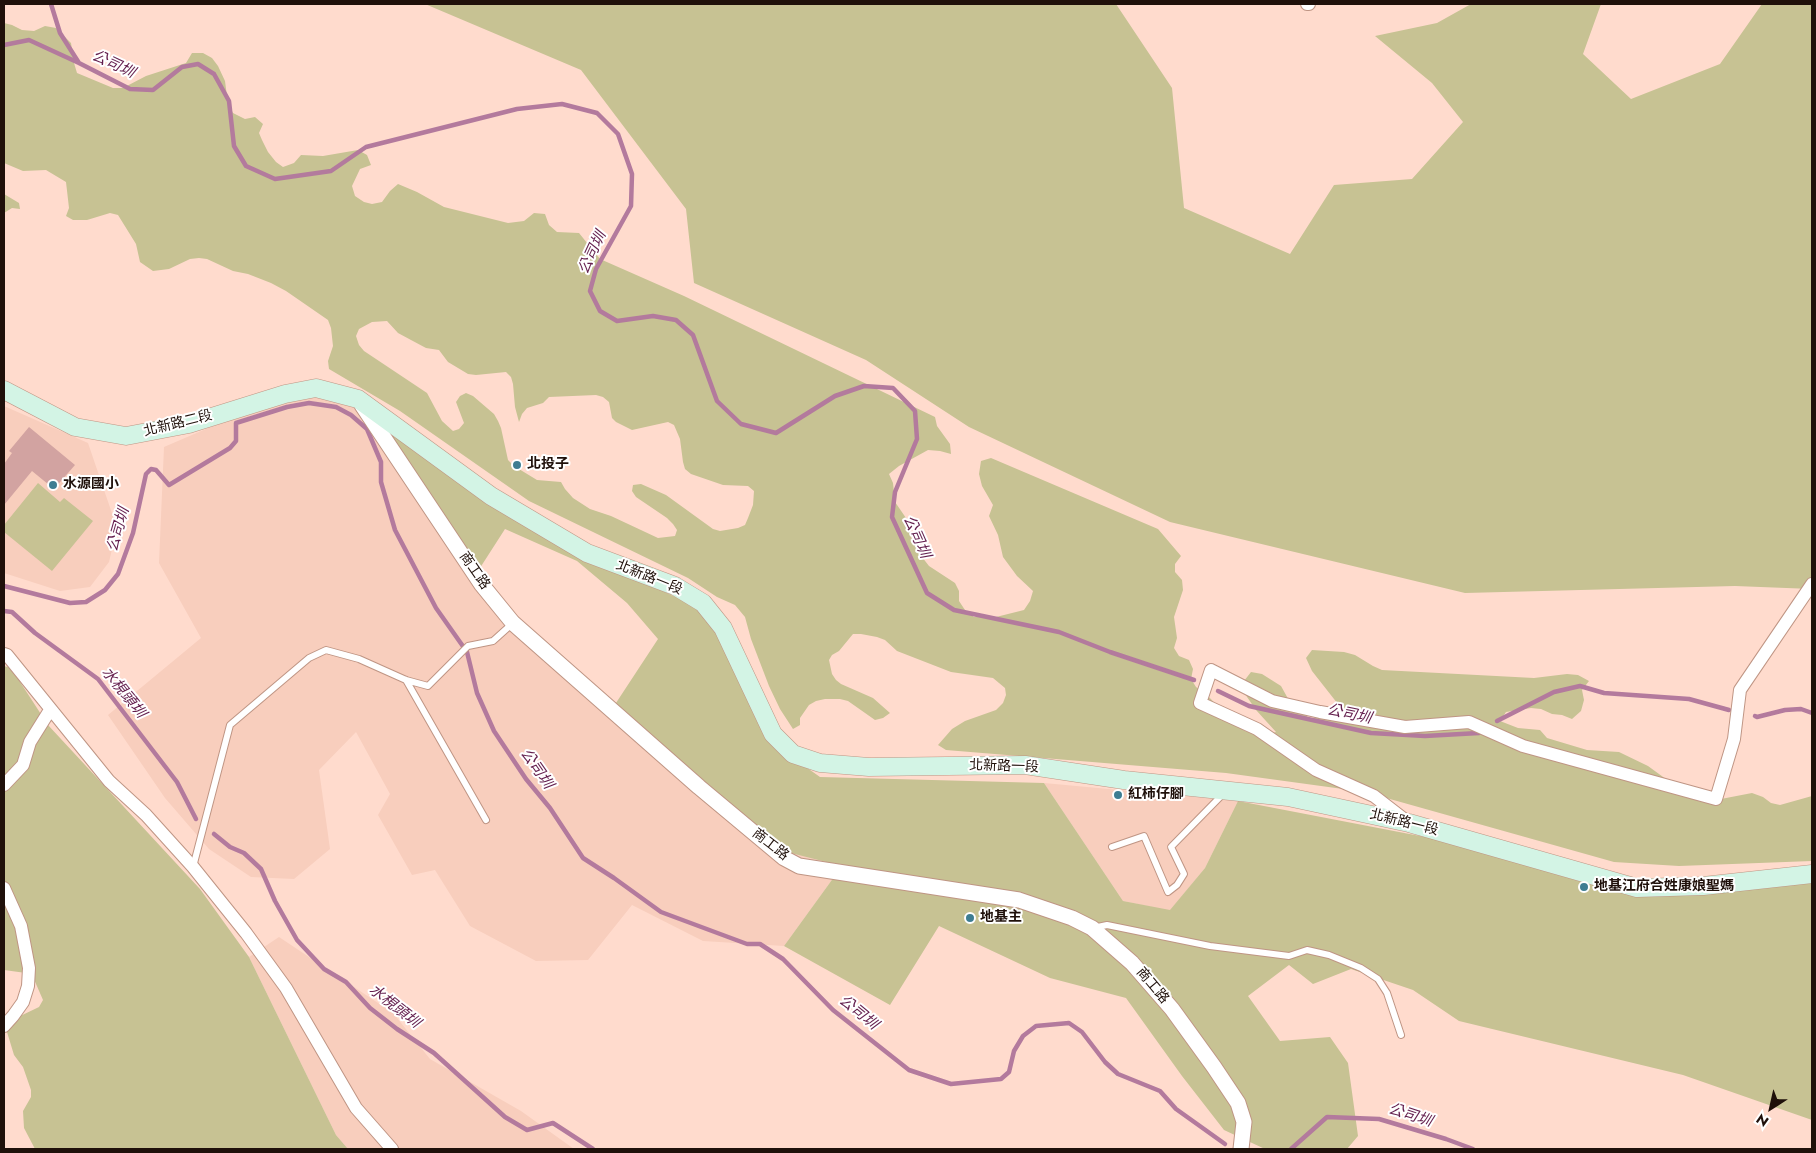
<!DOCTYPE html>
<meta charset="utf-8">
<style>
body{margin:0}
#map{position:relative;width:1816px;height:1153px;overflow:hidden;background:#ffdbcd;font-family:Jost,sans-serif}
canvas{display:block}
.frame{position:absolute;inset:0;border:5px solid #1f100a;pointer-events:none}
.north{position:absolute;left:1746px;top:1083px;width:50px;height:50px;-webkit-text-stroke:4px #fff;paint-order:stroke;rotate:215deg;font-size:14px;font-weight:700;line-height:20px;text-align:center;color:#1f100a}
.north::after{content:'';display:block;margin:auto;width:18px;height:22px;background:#1f100a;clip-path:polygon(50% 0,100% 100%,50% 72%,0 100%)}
</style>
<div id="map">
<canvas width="1816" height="1153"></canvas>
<div class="frame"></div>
<div class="north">N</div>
</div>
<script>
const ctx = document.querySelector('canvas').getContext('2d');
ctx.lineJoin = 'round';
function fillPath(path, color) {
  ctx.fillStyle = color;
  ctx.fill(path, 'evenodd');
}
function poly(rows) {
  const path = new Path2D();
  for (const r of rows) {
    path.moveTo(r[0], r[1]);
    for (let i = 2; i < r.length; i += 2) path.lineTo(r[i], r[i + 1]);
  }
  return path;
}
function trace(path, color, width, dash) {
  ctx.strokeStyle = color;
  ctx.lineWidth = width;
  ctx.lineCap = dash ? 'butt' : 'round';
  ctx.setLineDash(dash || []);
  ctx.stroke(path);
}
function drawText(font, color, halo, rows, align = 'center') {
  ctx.font = font + ' Jost,"Noto Sans TC",sans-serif';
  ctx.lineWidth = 4;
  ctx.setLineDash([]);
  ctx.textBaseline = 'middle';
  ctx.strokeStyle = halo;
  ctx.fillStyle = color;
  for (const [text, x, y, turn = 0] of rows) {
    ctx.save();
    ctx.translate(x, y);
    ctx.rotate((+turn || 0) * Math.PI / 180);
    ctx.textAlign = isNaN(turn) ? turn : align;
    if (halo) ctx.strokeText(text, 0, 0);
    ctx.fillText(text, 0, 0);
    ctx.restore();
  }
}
fillPath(poly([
 [308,385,358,404,478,571,529,629,614,706,842,866,784,946,703,941,632,905,588,960,536,961,470,926,435,870,412,875,378,815,390,794,356,732,319,770,330,849,294,879,251,877,209,849,165,798,108,715,201,638,159,563,164,447],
 [4,406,88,443,117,528,109,562,90,587,60,591,4,573],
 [1044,783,1238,801,1205,868,1170,911,1123,901],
 [279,937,393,1013,430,1059,521,1111,574,1149,348,1149,336,1135,249,957]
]), '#f8cebd');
fillPath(poly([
 [425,4,1116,4,1172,88,1184,208,1290,254,1334,185,1412,179,1463,122,1432,83,1375,36,1437,23,1471,4,1601,4,1583,54,1631,99,1720,64,1762,4,1812,4,1812,589,1735,586,1465,593,1170,522,969,427,866,360,694,283,686,209,581,70],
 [4,23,12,25,22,30,34,31,45,26,56,28,71,43,74,63,77,73,113,88,123,88,146,76,186,63,192,53,203,53,212,58,218,66,225,81,228,104,233,113,245,119,255,117,263,124,259,133,262,140,268,152,276,162,283,167,294,163,301,155,323,156,358,150,367,155,371,165,360,169,352,186,355,196,364,202,372,204,382,202,390,191,398,184,417,192,444,207,508,223,524,221,534,213,545,214,549,225,557,232,579,233,600,259,684,296,935,417,937,426,950,444,951,454,940,451,928,450,899,466,889,474,893,483,895,502,906,518,912,540,922,557,929,566,955,583,959,591,959,601,965,610,974,617,996,617,1024,610,1030,601,1033,591,1017,576,1003,557,998,535,989,516,993,505,982,486,979,474,981,461,991,458,1158,529,1181,556,1175,564,1175,572,1182,580,1183,590,1174,617,1177,638,1174,648,1179,656,1189,660,1193,669,1191,679,1196,687,1206,694,1236,725,1245,731,1265,735,1276,732,1256,710,1245,694,1244,681,1251,672,1262,674,1281,686,1291,704,1309,718,1334,717,1345,713,1312,671,1306,658,1312,650,1344,652,1355,655,1373,666,1382,670,1534,678,1567,674,1578,675,1589,681,1582,690,1584,700,1581,711,1572,719,1562,715,1552,714,1541,709,1531,708,1506,712,1500,721,1518,728,1540,730,1547,738,1587,750,1619,752,1648,766,1681,790,1721,799,1752,793,1763,797,1771,803,1780,805,1812,796,1812,861,1679,866,1614,862,1365,792,1226,773,946,750,938,745,952,729,965,721,996,710,1003,703,1006,695,1005,688,993,678,951,672,897,651,885,640,877,637,861,634,853,634,839,651,832,655,829,660,832,674,836,680,841,684,873,698,890,713,883,718,875,720,848,701,840,699,825,699,816,701,809,705,800,718,800,725,793,729,780,709,769,686,751,639,745,617,735,605,717,597,688,578,529,501,400,411,329,369,328,361,333,346,331,328,328,320,286,291,271,283,248,274,233,271,207,259,199,258,190,259,169,269,153,271,140,262,136,244,118,215,110,213,87,220,73,220,66,216,69,208,66,182,46,170,23,171,4,163],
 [387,321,398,333,411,340,426,348,439,350,448,362,468,374,476,375,506,372,511,377,513,384,515,407,519,422,522,414,527,408,543,403,549,397,596,395,603,397,609,402,612,418,616,422,632,430,668,422,674,425,680,439,683,462,685,469,691,474,723,485,748,486,754,491,753,505,748,518,745,525,738,528,720,531,713,529,666,495,641,484,633,485,632,491,636,497,667,518,673,524,677,530,675,536,658,538,611,516,590,509,573,498,565,489,561,482,537,480,514,466,508,460,501,428,498,421,494,414,473,396,466,393,460,396,456,402,464,423,459,429,453,431,442,421,427,393,364,351,359,345,356,336,359,329,372,322],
 [4,194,19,203,20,209,12,208,4,213],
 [358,404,524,525,707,612,769,741,820,777,1044,783,1123,901,1170,910,1205,868,1238,801,1529,857,1639,890,1812,880,1812,1120,1683,1075,1459,1021,1413,990,1351,969,1313,984,1289,965,1248,996,1280,1041,1330,1037,1348,1063,1358,1136,1347,1149,1265,1149,1224,1130,1182,1076,1126,998,1050,978,939,926,890,1005,784,946,842,866,783,851,614,706,658,639,627,603,577,561,505,529,478,571],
 [38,483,60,502,64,498,93,521,52,571,4,532,4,525],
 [4,666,11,668,48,725,200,889,249,957,336,1135,348,1149,35,1149,24,1128,23,1111,31,1097,31,1090,23,1067,14,1055,7,1032,8,1025,14,1019,39,1007,43,1000,33,977,26,973,4,970]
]), '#c7c293');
trace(poly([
 [51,4,60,33,79,63,130,89,153,90,182,67,198,64,214,74,229,101,234,146,246,166,275,179,331,171,366,147,517,109,562,104,597,113,618,134,632,174,631,206,596,269,590,291,600,311,617,321,653,316,676,320,693,335,717,401,741,424,776,433,835,396,864,386,893,388,915,411,917,439,895,492,892,517,927,593,954,610,1059,632,1110,652,1194,680],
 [4,45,29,40,79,63],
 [4,586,70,603,86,602,105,590,118,574,133,533,146,474,151,469,156,470,169,485,230,448,236,441,236,423,287,407,309,403,336,407,351,415,367,429,381,462,381,482,395,530,436,608,467,652,477,693,494,731,526,779,550,808,583,858,614,878,661,912,747,944,760,944,783,959,833,1010,909,1070,951,1084,1001,1079,1009,1072,1014,1051,1023,1036,1036,1026,1069,1023,1082,1032,1105,1062,1118,1074,1160,1091,1176,1109,1225,1144],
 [4,611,12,612,35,633,98,679,177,782,196,819],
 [1218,691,1249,706,1371,733,1425,736,1479,733],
 [1755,716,1757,717,1785,710,1801,709,1812,713],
 [1497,721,1554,692,1580,686,1604,693,1689,699,1729,710],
 [214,834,230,847,244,853,261,869,275,901,297,940,324,969,346,982,370,1008,397,1029,434,1053,505,1117,527,1130,553,1123,593,1149],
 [1291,1149,1327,1117,1379,1119,1446,1139,1473,1149]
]), '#b37a9d', 4.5);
fillPath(poly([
 [29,427,75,465,54,489,32,471,4,505,4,464,12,453,9,451]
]), '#d2a3a1');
const service = poly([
 [406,680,486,820],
 [1112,847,1144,836,1168,892,1177,885,1184,874,1171,847,1224,793],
 [193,867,230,725,309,658,326,650,359,659,406,680,428,686,468,646,493,641,513,623],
 [1093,928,1107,925,1210,946,1289,956,1307,950,1329,955,1361,968,1378,979,1387,993,1401,1035]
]);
const minor = poly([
 [1307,4,1309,4],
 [4,654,7,655,109,781,146,815,193,867,246,933,286,988,356,1108,392,1149],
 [4,785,23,765,30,742,50,710],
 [1405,820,1374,796,1316,770,1257,729,1200,703,1211,670,1272,701,1320,712,1405,727,1469,722,1523,746,1716,799,1734,739,1740,690,1812,584],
 [4,888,21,926,29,968,28,986,23,1002,13,1016,4,1026]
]);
const tertiary = poly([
 [362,405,482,585,513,623,699,787,784,858,799,866,1019,900,1072,918,1092,928,1132,963,1172,1009,1214,1067,1238,1103,1244,1122,1241,1149]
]);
const secondary = poly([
 [4,390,75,427,126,436,189,424,285,394,316,388,358,399,491,496,587,553,675,586,703,603,723,628,773,734,793,754,820,763,869,767,1025,765,1124,780,1288,797,1409,823,1637,888,1703,886,1812,874]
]);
trace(service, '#bf9584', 8);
trace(minor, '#bf9584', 14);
trace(tertiary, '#bf9584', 17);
trace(secondary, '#bf9584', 19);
trace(service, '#fff', 6);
trace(minor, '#fff', 12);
trace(tertiary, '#fff', 15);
trace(secondary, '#d3f4e5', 18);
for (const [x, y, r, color] of [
 [517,465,5,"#3e7d92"],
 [53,485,5,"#3e7d92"],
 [1118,795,5,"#3e7d92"],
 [1584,887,5,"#3e7d92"],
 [970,918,5,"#3e7d92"]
]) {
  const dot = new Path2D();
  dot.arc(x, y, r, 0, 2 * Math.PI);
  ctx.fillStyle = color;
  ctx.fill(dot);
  trace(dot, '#fff', 2);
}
drawText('14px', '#1f100a', '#fff', [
 ["北新路二段",178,424,-14],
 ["商工路",474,571,55],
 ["北新路一段",649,578,22],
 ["北新路一段",1004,767,2],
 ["北新路一段",1404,823,14],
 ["商工路",770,845,38],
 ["商工路",1152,986,50]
]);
drawText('bold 14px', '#1f100a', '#fff', [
 ["北投子",527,465],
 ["水源國小",63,485],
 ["紅柿仔腳",1128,795],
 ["地基江府合姓康娘聖媽",1594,887],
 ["地基主",980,918]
], 'left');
drawText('italic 15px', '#631e4d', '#fff', [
 ["公司圳",113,65,25],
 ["公司圳",593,253,-65],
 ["公司圳",119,530,-74],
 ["公司圳",916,537,66],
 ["水梘頭圳",123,693,51],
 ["公司圳",1349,715,12],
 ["公司圳",536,769,55],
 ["水梘頭圳",394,1007,38],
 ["公司圳",858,1013,39],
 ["公司圳",1410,1116,18]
]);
</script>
